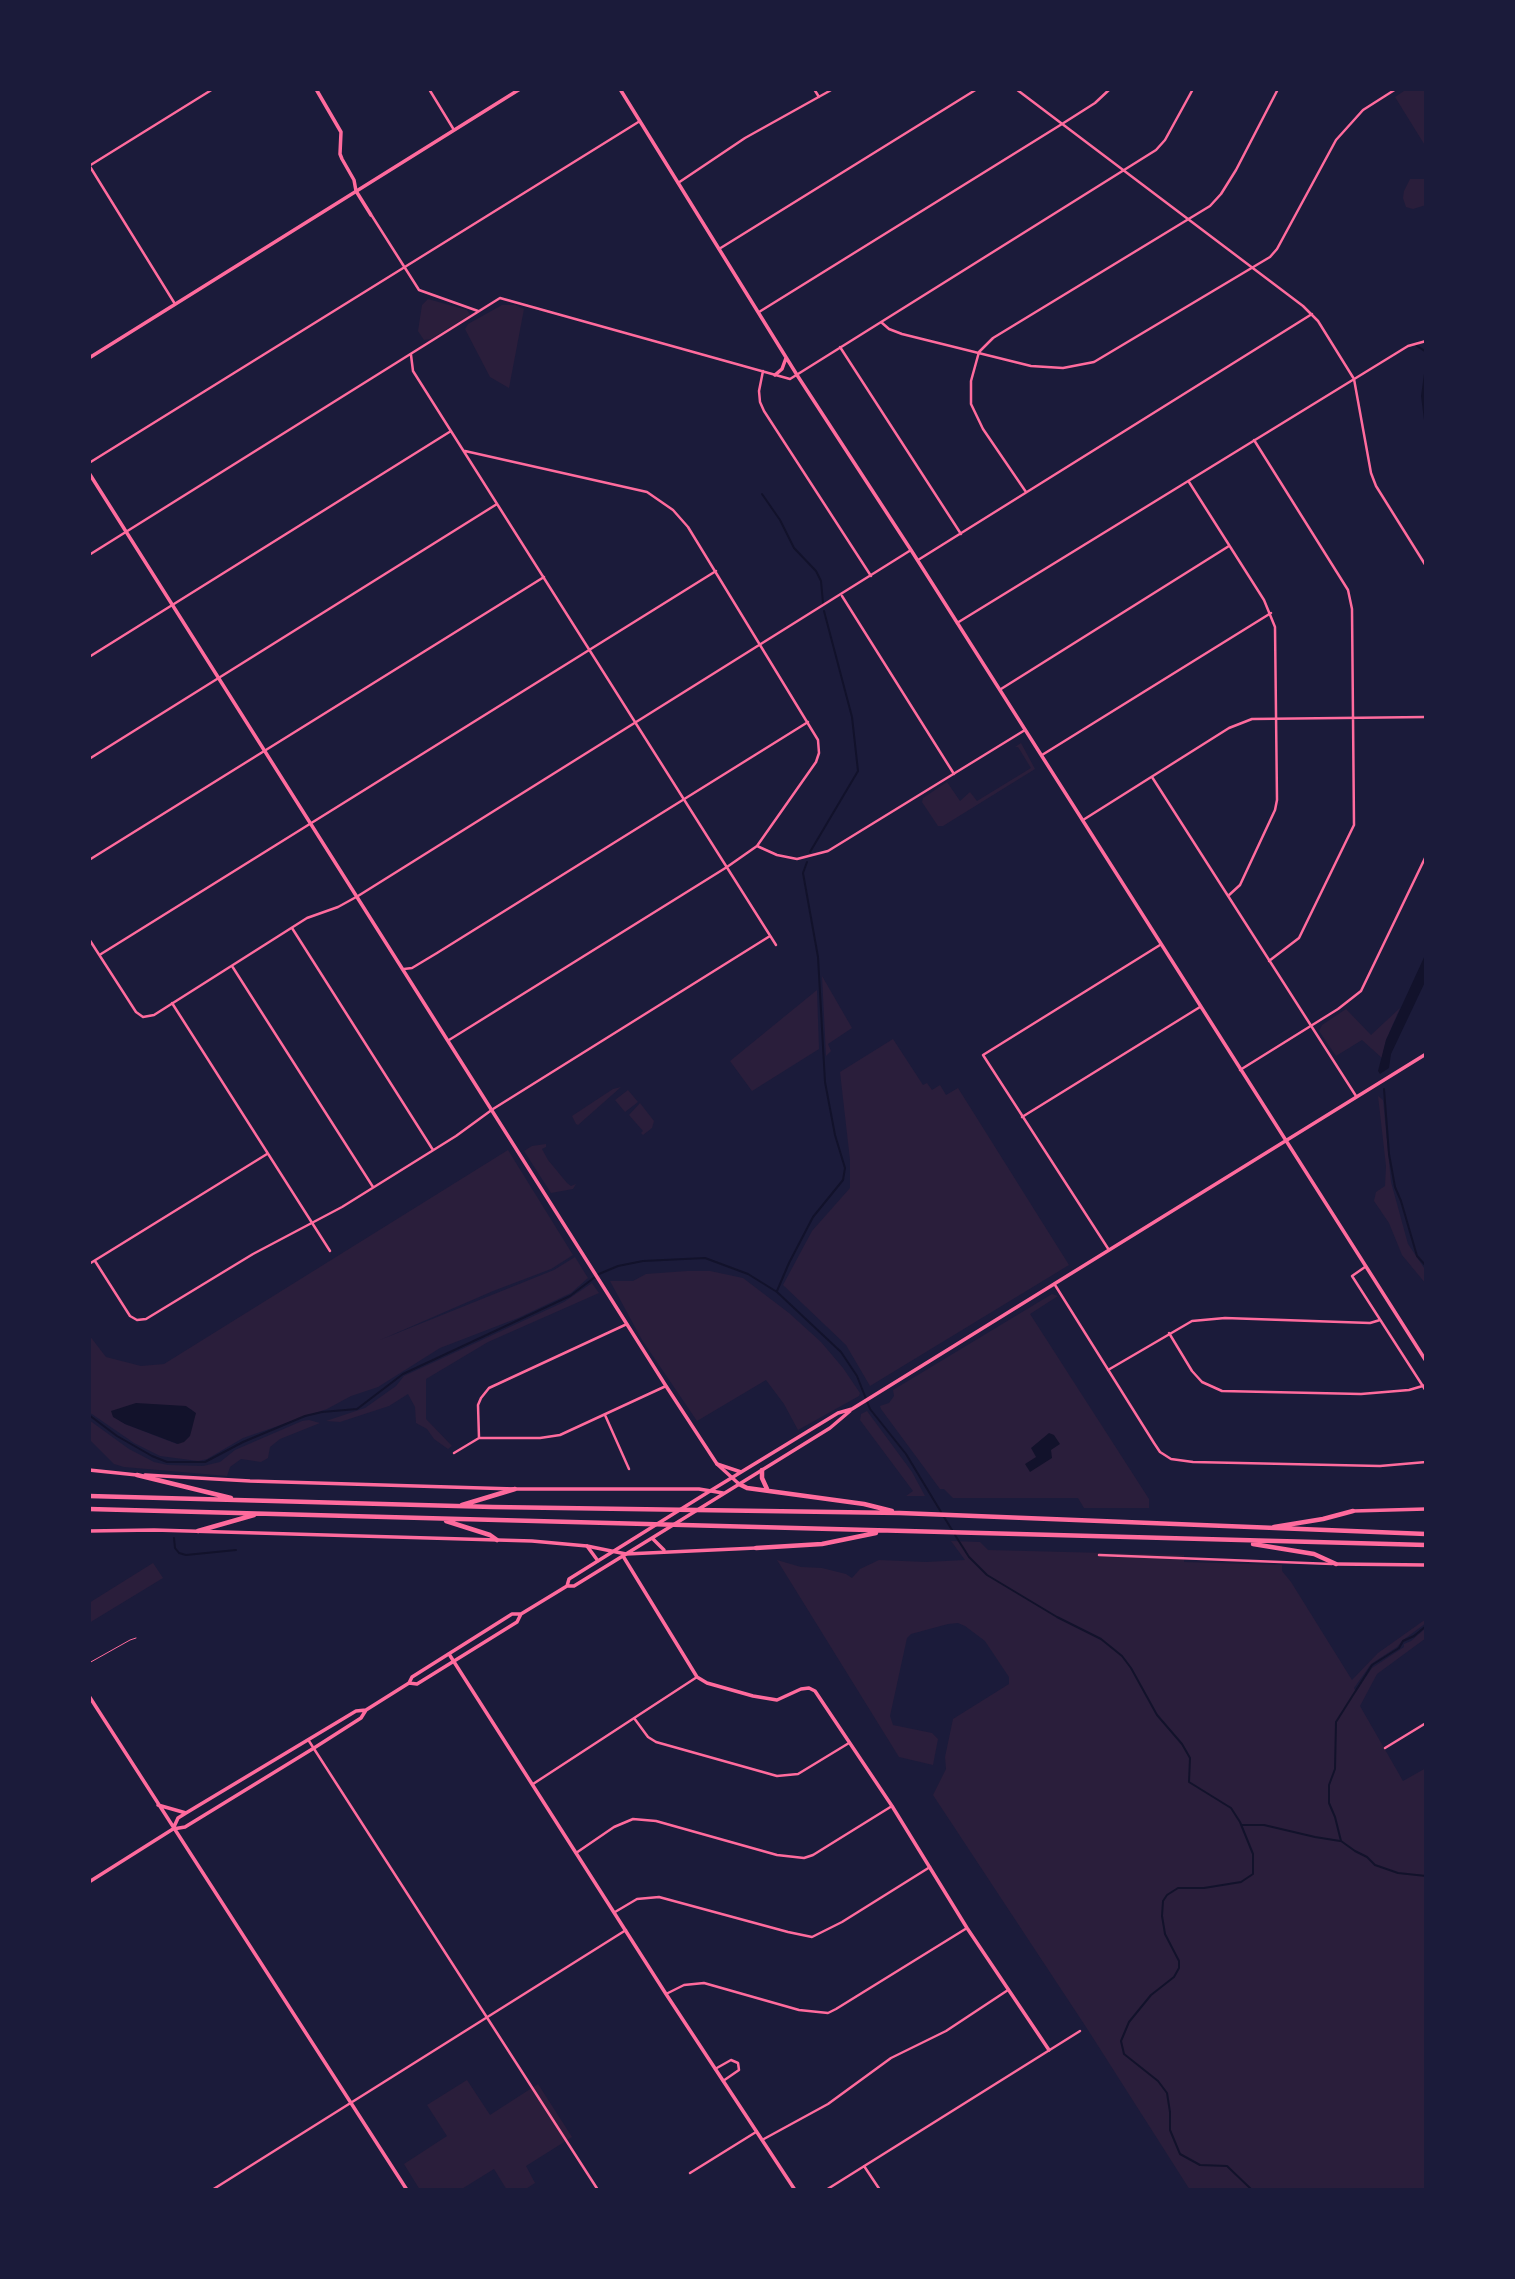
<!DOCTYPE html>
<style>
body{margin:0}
#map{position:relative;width:1515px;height:2279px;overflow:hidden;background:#1b1b3a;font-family:Helvetica,sans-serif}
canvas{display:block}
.frame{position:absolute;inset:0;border:91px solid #1b1b3a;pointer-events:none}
</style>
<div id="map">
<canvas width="1515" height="2279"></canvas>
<div class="frame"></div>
</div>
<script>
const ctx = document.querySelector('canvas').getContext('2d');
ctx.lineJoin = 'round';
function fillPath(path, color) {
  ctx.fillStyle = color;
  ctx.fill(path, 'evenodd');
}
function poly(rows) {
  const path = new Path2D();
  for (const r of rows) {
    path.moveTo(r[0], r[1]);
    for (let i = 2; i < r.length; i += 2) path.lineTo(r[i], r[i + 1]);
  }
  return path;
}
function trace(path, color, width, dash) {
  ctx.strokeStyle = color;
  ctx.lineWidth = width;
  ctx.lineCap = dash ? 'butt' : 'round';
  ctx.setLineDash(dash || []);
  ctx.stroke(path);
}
fillPath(poly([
 [1407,89,1426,89,1426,147,1395,97],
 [1410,179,1426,179,1426,205,1413,209,1406,207,1403,198,1404,191],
 [428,299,467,310,470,315,431,339,424,340,418,331,422,305],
 [502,305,515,305,524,309,509,388,490,377,465,329,468,324],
 [1021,743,1035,769,943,826,938,826,922,802,923,798,947,782,960,801,970,792,977,801,1031,768,1018,747,1015,747],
 [822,976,852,1028,828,1044,831,1051,826,1056],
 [817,990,819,1049,752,1091,730,1061],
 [1400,1008,1386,1040,1382,1058,1362,1040,1336,1056,1319,1031,1322,1025,1346,1009,1371,1035],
 [893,1039,923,1085,927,1083,932,1090,940,1085,946,1095,958,1088,1069,1265,870,1386,846,1345,783,1285,812,1231,850,1188,850,1160,840,1072],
 [621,1087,578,1125,576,1124,572,1116,613,1089],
 [628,1090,638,1102,625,1112,615,1100],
 [1378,1096,1383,1100,1391,1182,1408,1244,1426,1271,1426,1284,1402,1255,1389,1223,1374,1201,1376,1192,1385,1186,1386,1166],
 [640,1103,654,1121,652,1128,643,1135,641,1133,643,1131,629,1115],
 [546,1144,546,1147,542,1149,548,1160,567,1183,571,1186,576,1184,573,1189,551,1193,524,1151,532,1146],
 [508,1150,573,1255,551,1269,493,1291,380,1340,554,1270,575,1257,588,1278,571,1293,518,1318,440,1348,378,1387,351,1396,327,1409,243,1438,207,1459,198,1461,160,1456,134,1443,89,1412,89,1335,106,1357,141,1366,164,1364],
 [191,1409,193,1412,177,1444,125,1424,113,1416],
 [687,1271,710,1271,743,1278,789,1313,821,1342,843,1368,860,1393,859,1396,798,1430,784,1404,766,1380,697,1421,642,1340,610,1281,633,1281,646,1274],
 [592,1283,599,1293,488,1342,426,1379,426,1419,452,1446,448,1449,434,1439,427,1429,416,1423,415,1407,408,1394,389,1406,340,1422,326,1421,365,1408,396,1386,404,1376,564,1302],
 [1052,1294,1058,1296,1030,1314,1149,1499,1149,1508,1084,1508,1078,1498,953,1498,944,1489,940,1489,881,1409,880,1406,889,1403,894,1396,893,1390],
 [867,1411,912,1472,925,1496,906,1496,913,1491,860,1420,861,1414],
 [89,1420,129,1449,154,1462,168,1465,203,1466,220,1462,235,1450,302,1421,309,1420,320,1423,280,1439,270,1447,268,1458,261,1462,241,1459,230,1467,227,1476,124,1467,114,1464,89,1439],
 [951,1541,980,1542,988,1550,1184,1555,1184,1562,1282,1565,1282,1571,1291,1582,1352,1680,1378,1653,1426,1619,1426,1623,1403,1640,1397,1647,1371,1664,1354,1688,1356,1692,1372,1668,1404,1647,1404,1644,1411,1641,1426,1628,1426,1638,1377,1674,1360,1706,1403,1781,1426,1768,1426,2190,1190,2190,1088,2030,933,1795,946,1769,945,1757,953,1719,1009,1684,1009,1677,985,1641,965,1626,958,1623,948,1624,911,1634,907,1638,890,1716,893,1725,932,1733,938,1739,933,1765,899,1757,777,1560,801,1567,822,1568,846,1574,852,1578,860,1569,879,1560,926,1562,965,1560],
 [153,1563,163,1578,89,1623,89,1603],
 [467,2080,490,2115,538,2084,572,2137,526,2166,535,2183,524,2190,507,2190,494,2169,460,2190,420,2190,404,2164,447,2136,427,2105]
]), '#2a1e3b');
fillPath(poly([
 [1426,359,1426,436,1421,396],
 [1426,953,1426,980,1391,1054,1389,1068,1380,1074,1378,1071,1386,1040],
 [136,1403,186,1406,196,1413,190,1436,184,1442,178,1444,125,1424,113,1417,111,1411],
 [1049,1433,1054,1435,1060,1444,1051,1450,1052,1458,1030,1472,1025,1464,1036,1457,1031,1448]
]), '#12122b');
trace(poly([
 [1416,345,1426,352],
 [762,494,780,520,794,548,816,571,821,581,823,603],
 [810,852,858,771,852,717,824,611],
 [1384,1089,1389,1154,1395,1187,1401,1201,1417,1256,1426,1266],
 [777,1291,789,1263,813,1217,843,1180,845,1168,835,1135,825,1082,818,957,803,873,807,862],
 [89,1415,117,1436,152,1456,167,1462,205,1462,243,1442,305,1416,322,1412,357,1409,403,1374,570,1296,599,1274,618,1266,643,1261,705,1258,748,1274,777,1292,841,1352,857,1376,870,1409,906,1454,941,1512],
 [944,1517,952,1530],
 [955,1535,969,1557,987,1575,1057,1617,1101,1639,1122,1656,1131,1668,1157,1715,1182,1744,1190,1758,1189,1782,1231,1808,1240,1822,1253,1854,1253,1874,1241,1882,1204,1888,1178,1888,1167,1895,1163,1901,1162,1916,1165,1934,1179,1961,1179,1968,1174,1977,1151,1995,1129,2022,1121,2041,1124,2054,1158,2081,1167,2093,1170,2112,1170,2130,1180,2154,1200,2165,1227,2166,1252,2190],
 [174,1538,175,1548,179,1553,186,1555,236,1550],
 [1426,1626,1414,1636,1403,1641,1399,1648,1372,1665,1336,1722,1335,1769,1329,1785,1329,1803,1335,1817,1341,1841,1355,1851,1367,1857,1375,1865,1398,1873,1426,1876],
 [1242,1825,1264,1825,1315,1837,1340,1841]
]), '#12122b', 2);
trace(poly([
 [89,1663,130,1640,136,1638]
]), '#ff6b9d', 1);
trace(poly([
 [429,89,454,130],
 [814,89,819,97],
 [1016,89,1303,306,1318,321,1354,379,1371,473,1376,486,1426,566],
 [89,165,175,304],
 [89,166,213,89],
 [678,183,745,138,833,89],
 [372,216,419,290,478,311],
 [719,249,977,89],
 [759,312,1062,124,1095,103,1110,89],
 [881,322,889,329,902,334,1031,366,1063,368,1094,362,1270,257,1277,249,1336,140,1363,110,1396,89],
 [840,347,961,534],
 [411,355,413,371,776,945],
 [763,371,759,391,760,402,764,411,871,576],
 [1254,440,1348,590,1352,609,1354,825,1299,938,1269,961],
 [465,451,647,492,673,510,688,527,818,740,819,753,816,762,757,846],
 [89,463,640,121],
 [1189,482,1264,600,1275,627,1277,800,1275,810,1240,885,1228,896],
 [1026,492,983,429,971,404,971,381,979,352,993,338,1210,206,1221,194,1236,170,1278,89],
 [89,555,500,298,790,379,1156,150,1165,140,1193,89],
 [918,560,1312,314],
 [842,596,954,774],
 [957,623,1408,346,1426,341],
 [89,657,451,431],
 [1001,689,1229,546],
 [1042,755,1271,613],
 [89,759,497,504],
 [1152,777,1356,1096],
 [1083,820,1229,728,1252,719,1426,717],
 [89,860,544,577],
 [292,928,433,1150],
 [89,939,136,1012,143,1017,154,1015,307,918,338,907,358,896,911,550],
 [101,954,716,571],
 [232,966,373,1187],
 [404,969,412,968,437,953,808,722],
 [172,1003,330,1251],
 [449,1040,727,867,757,846,777,855,797,859,828,851,1025,730],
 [1240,1070,1338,1009,1361,991,1426,856],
 [1022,1117,1200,1007],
 [1109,1250,983,1055,1160,945],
 [95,1261,130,1316,137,1320,146,1319,253,1254,342,1207,456,1136,493,1109,770,936],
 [89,1264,267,1154],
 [1365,1267,1352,1276,1426,1391],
 [1055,1285,1154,1443,1160,1452,1171,1459,1193,1462,1380,1466,1426,1462],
 [1169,1333,1192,1371,1202,1382,1222,1391,1361,1394,1409,1390,1426,1385],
 [1108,1370,1192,1321,1225,1318,1370,1323,1380,1320],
 [605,1415,629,1469],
 [479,1438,478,1405,481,1398,489,1388,627,1324],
 [454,1453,479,1438,540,1438,560,1435,666,1386],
 [1099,1555,1332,1564],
 [634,1718,648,1737,656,1742,777,1776,798,1774,849,1743],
 [309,1741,598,2190],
 [1385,1748,1426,1723],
 [533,1784,697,1677],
 [576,1853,614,1827,633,1819,656,1821,777,1855,804,1858,813,1855,892,1806],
 [615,1912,637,1899,659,1897,788,1932,812,1937,842,1922,930,1867],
 [666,1994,684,1985,704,1983,799,2010,828,2013,836,2009,967,1928],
 [715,2069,731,2060,738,2063,739,2070,723,2081],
 [762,2140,828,2104,891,2058,946,2031,1008,1990],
 [864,2166,880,2190],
 [690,2173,756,2132],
 [212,2190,626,1930],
 [826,2190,1080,2031]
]), '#ff6b9d', 2.5);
trace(poly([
 [316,89,341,132,340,154,342,159,354,180,356,191,371,215],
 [89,473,666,1386,717,1464,739,1484],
 [89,1470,137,1475],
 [145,1475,250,1481,515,1489,699,1489,723,1493],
 [1353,1511,1426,1509],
 [89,1531,154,1530,532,1541,587,1546,626,1554,756,1548],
 [623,1556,697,1677,707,1683,753,1696,777,1700,801,1689,809,1688,815,1691,892,1806,967,1928,1049,2050],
 [1336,1564,1426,1565],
 [449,1654,666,1994,795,2190]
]), '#ff6b9d', 3.5);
trace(poly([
 [620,89,797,375,911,550,1426,1361],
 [89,358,520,89],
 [775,375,782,369,786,358],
 [717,1464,741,1472],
 [652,1538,664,1550],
 [587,1546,598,1561],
 [567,1586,569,1579,710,1491,838,1413,852,1409,1426,1054],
 [409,1683,417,1684,517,1622,521,1614,567,1586,574,1586,652,1538,830,1428,850,1411],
 [89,1696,407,2190],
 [158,1805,186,1813],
 [173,1829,178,1818,186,1813,356,1711,366,1710,409,1683,412,1677,512,1614,521,1614],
 [89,1882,173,1829,185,1827,314,1748,361,1718,366,1710]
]), '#ff6b9d', 3.5);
trace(poly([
 [762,1470,762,1478,767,1489],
 [137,1475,231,1498],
 [739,1484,747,1488,864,1504,892,1511],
 [89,1496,493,1507,900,1513,1426,1534],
 [462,1505,515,1489],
 [89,1509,1426,1545],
 [446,1521,490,1535,497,1540],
 [1274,1527,1323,1519,1353,1511],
 [198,1531,254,1515],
 [1253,1544,1314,1554,1336,1564],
 [756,1548,822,1544,876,1533]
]), '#ff6b9d', 4.5);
</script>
